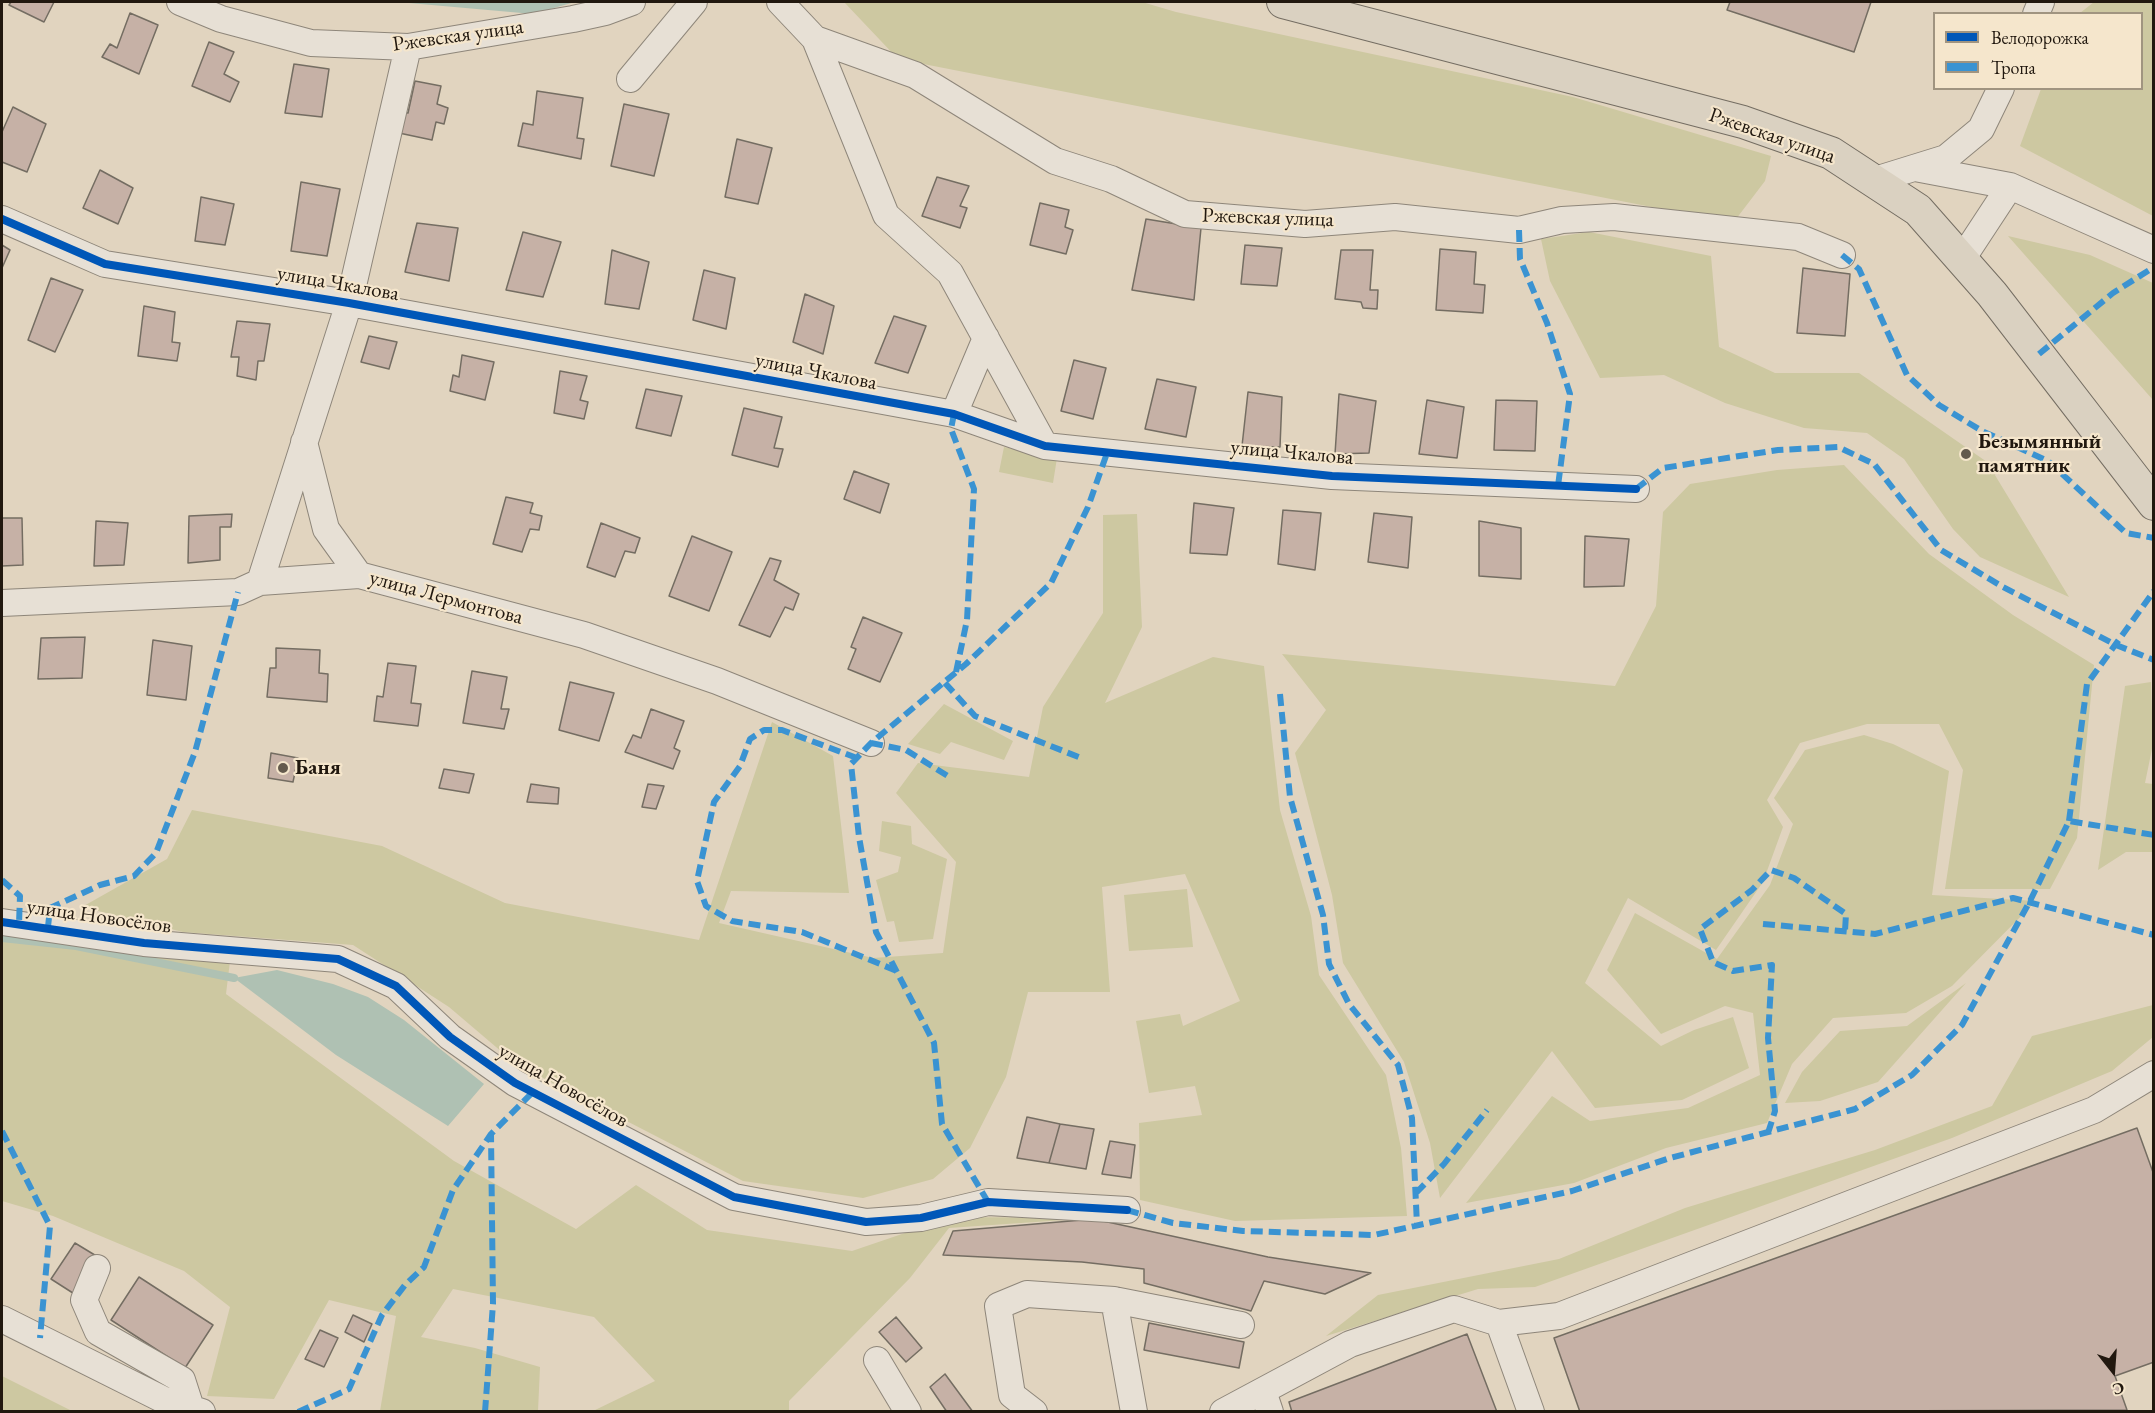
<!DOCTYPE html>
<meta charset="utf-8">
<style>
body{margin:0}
#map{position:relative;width:2155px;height:1413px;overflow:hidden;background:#e1d4bf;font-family:"EB Garamond",serif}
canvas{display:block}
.frame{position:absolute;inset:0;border:3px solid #21180f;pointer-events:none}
.legend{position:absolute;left:1933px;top:12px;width:210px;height:78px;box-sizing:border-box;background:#f5e6cc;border:2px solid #a09480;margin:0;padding:8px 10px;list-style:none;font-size:18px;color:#21180f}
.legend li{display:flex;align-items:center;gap:12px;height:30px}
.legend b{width:30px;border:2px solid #a09480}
.north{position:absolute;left:2083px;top:1341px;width:60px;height:60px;-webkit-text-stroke:4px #f5e6cc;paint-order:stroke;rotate:163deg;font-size:16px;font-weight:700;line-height:24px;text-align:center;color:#21180f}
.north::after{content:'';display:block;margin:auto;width:21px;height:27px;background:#21180f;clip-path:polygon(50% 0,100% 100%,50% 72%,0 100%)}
</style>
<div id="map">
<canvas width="2155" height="1413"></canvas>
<div class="frame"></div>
<ul class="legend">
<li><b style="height:8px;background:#0057b8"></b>Велодорожка</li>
<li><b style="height:8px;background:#3a93d2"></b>Тропа</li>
</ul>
<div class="north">С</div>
</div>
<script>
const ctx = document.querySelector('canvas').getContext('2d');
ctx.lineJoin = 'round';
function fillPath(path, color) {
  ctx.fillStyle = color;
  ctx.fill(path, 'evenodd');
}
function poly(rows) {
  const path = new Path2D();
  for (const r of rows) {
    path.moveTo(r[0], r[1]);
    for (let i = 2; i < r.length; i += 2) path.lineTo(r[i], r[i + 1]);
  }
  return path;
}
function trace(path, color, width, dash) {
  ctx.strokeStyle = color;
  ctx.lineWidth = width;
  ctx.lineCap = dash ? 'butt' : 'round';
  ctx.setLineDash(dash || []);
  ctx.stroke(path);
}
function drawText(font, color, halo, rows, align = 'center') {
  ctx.font = font + ' "EB Garamond",serif';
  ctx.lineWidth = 4.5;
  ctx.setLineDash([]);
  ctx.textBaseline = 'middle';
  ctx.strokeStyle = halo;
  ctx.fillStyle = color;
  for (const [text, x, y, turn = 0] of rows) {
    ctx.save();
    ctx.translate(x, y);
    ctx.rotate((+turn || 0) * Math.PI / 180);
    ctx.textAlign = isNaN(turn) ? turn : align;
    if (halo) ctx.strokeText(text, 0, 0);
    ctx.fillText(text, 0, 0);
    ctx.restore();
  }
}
fillPath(poly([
 [844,2,1142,2,1176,12,1573,97,1771,156,1765,181,1733,223,898,59],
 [2094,2,2153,2,2153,216,2020,146,2041,89,2142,88,2142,14,2080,13],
 [1589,232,1711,256,1719,347,1775,373,1859,373,1987,462,2069,597,1980,557,1953,529,1904,459,1867,433,1804,428,1725,403,1664,375,1600,378,1550,281,1541,239],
 [2008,236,2090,255,2153,283,2153,400],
 [1004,447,1057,458,1053,483,999,472],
 [1844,465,1929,554,2013,615,2094,665,2077,838,2050,889,1945,889,1963,770,1939,724,1867,724,1800,743,1767,800,1783,827,1763,882,1716,950,1628,898,1585,983,1661,1046,1694,1030,1733,1017,1749,1068,1682,1100,1595,1108,1552,1051,1440,1198,1430,1143,1404,1062,1343,963,1332,895,1295,753,1326,710,1282,654,1615,686,1656,606,1663,512,1690,484,1777,470],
 [1137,514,1142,627,1105,703,1213,657,1264,666,1280,810,1311,916,1319,975,1386,1075,1401,1148,1407,1216,1235,1221,1140,1200,1139,1123,1202,1115,1195,1086,1149,1093,1136,1021,1180,1014,1183,1026,1240,1001,1185,874,1102,887,1110,992,1028,992,1006,1077,970,1148,933,1179,863,1198,743,1181,516,1064,449,1007,353,945,183,932,82,907,167,859,192,810,382,846,505,903,699,940,772,722,833,756,849,893,731,891,719,923,873,958,943,953,956,862,896,793,918,763,1029,777,1043,707,1103,613,1103,515],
 [2151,682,2153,744,2145,783,2153,784,2153,852,2126,852,2098,870,2125,686],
 [944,704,1013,741,1004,760,951,742,940,754,908,744],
 [1864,735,1893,744,1949,771,1932,895,2036,901,1952,986,1906,1013,1833,1018,1792,1064,1767,1123,1666,1148,1574,1183,1466,1203,1552,1096,1590,1121,1688,1108,1760,1075,1753,1013,1725,1006,1661,1034,1607,970,1635,913,1717,959,1770,885,1793,824,1774,798,1805,750],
 [882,821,911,826,912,844,947,859,933,939,899,942,894,921,887,922,876,880,898,872,901,857,879,851],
 [1187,889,1193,947,1129,951,1124,895],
 [2,929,230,961,226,994,454,1161,576,1229,636,1185,707,1230,852,1251,952,1217,1093,1218,949,1228,910,1278,789,1401,789,1411,593,1411,655,1381,594,1317,453,1289,421,1337,475,1348,540,1367,538,1411,380,1411,396,1316,329,1300,274,1399,207,1396,230,1307,184,1271,53,1216,2,1201],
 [1966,983,1878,1082,1820,1101,1785,1103,1802,1072,1840,1031,1907,1026],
 [2153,1005,2153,1037,2112,1071,1952,1138,1535,1287,1478,1289,1326,1336,1378,1295,1559,1259,1685,1208,1875,1150,1992,1106,2032,1036],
 [2,1376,72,1411,2,1411]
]), '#cdc8a1');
fillPath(poly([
 [398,2,575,2,533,14],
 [277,970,333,984,368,997,404,1020,484,1084,448,1126,336,1055,234,978]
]), '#afc1b3');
trace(poly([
 [2,938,76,946,234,978]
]), '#afc1b3', 8);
const building = poly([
 [11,2,54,2,44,22,9,5,11,2],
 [1730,2,1871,2,1854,52,1727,10,1730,2],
 [130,13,158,25,139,74,102,57,110,44,117,48,130,13],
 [209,42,234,52,224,74,239,82,230,102,192,86,209,42],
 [294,64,329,69,322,117,285,113,294,64],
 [415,81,441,86,437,104,448,108,444,124,436,122,432,140,399,133,403,112,408,113,415,81],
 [537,91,583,98,577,138,584,139,581,159,518,146,523,123,533,125,537,91],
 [624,104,669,114,654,176,611,166,624,104],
 [13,107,46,124,27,172,2,162,2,132,13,107],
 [737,139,772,148,758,204,725,197,737,139],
 [100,170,133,188,118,224,83,208,100,170],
 [937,177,969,186,960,206,967,208,960,228,922,216,937,177],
 [301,182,340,189,327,256,291,251,301,182],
 [201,197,234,204,225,245,195,241,201,197],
 [1040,203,1069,210,1065,227,1073,230,1066,254,1030,245,1040,203],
 [1146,219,1201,228,1194,300,1132,290,1146,219],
 [417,223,458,228,449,281,405,272,417,223],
 [523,232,561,242,543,297,506,290,523,232],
 [2,245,10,250,2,268,2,245],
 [1245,245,1282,248,1277,286,1241,284,1245,245],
 [1440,249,1476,252,1474,284,1485,285,1483,313,1436,310,1440,249],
 [612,250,649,262,639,309,605,304,612,250],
 [1341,250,1373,250,1370,290,1378,290,1377,309,1363,308,1361,302,1335,299,1341,250],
 [1803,268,1850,274,1845,336,1797,333,1803,268],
 [704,270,735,278,726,329,693,320,704,270],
 [51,278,83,290,55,352,28,340,51,278],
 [805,294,834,306,823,354,793,342,805,294],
 [144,306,175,312,172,342,180,343,177,361,138,356,144,306],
 [894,316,926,326,908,373,875,363,894,316],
 [237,321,270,324,264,361,258,361,256,380,237,376,239,357,231,357,237,321],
 [369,336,397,342,389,369,361,362,369,336],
 [462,355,494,362,485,400,450,391,453,375,459,377,462,355],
 [1074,360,1106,368,1093,419,1061,411,1074,360],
 [560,371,587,376,580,400,588,402,584,419,554,413,560,371],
 [1157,379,1196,387,1186,437,1145,429,1157,379],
 [646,389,682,396,671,436,636,428,646,389],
 [1248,392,1282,397,1280,447,1242,446,1248,392],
 [1339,394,1376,401,1369,453,1335,454,1339,394],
 [1427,400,1464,407,1457,458,1419,454,1427,400],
 [1496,400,1537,401,1535,451,1494,450,1496,400],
 [744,408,782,417,774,448,783,449,778,467,732,455,744,408],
 [854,471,889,484,880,513,844,499,854,471],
 [506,497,533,503,530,513,542,516,539,530,530,529,522,552,493,544,506,497],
 [1194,503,1234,508,1227,555,1190,553,1194,503],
 [1283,510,1321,513,1315,570,1278,564,1283,510],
 [1374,513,1412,517,1408,568,1368,562,1374,513],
 [232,514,231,527,220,527,220,560,188,563,189,516,232,514],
 [2,518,22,518,23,565,2,566,2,518],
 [96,521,128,523,124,565,94,566,96,521],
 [1479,521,1521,528,1521,579,1479,576,1479,521],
 [601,523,640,538,635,553,625,551,615,577,587,567,601,523],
 [692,536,732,552,709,611,669,596,692,536],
 [1585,536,1629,539,1624,586,1584,587,1585,536],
 [770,558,781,561,774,580,799,594,793,610,785,607,770,637,739,625,770,558],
 [863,617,902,633,880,682,848,669,856,649,851,647,863,617],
 [85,637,82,678,38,679,41,638,85,637],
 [153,640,192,646,186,700,147,695,153,640],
 [276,648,320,650,319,673,328,674,327,702,267,697,270,668,276,668,276,648],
 [388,663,416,666,411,703,421,704,418,726,374,721,377,696,383,697,388,663],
 [472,671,507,677,501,709,509,709,504,729,463,723,472,671],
 [570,682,614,693,599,741,559,730,570,682],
 [651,709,684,721,674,748,680,751,673,769,625,752,633,735,641,738,651,709],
 [271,753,298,758,293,782,268,778,271,753],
 [444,769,474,774,469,793,439,788,444,769],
 [531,784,559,788,558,804,527,802,531,784],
 [648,784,664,786,656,809,642,807,648,784],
 [1027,1117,1060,1124,1049,1163,1017,1158,1027,1117],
 [1060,1124,1094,1129,1086,1169,1049,1163,1060,1124],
 [2137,1128,2154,1175,2154,1362,2115,1376,2127,1410,1580,1412,1554,1338,2137,1128],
 [1110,1141,1135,1145,1131,1178,1102,1174,1110,1141],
 [1094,1219,1268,1257,1371,1273,1325,1294,1264,1281,1251,1311,1144,1283,1144,1269,1082,1262,943,1255,953,1231,1094,1219],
 [75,1243,98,1257,76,1295,51,1279,75,1243],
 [139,1277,213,1325,185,1368,111,1320,139,1277],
 [353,1315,372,1324,364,1342,345,1332,353,1315],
 [896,1317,922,1348,906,1362,879,1332,896,1317],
 [1149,1323,1244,1342,1239,1368,1144,1350,1149,1323],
 [320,1330,338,1338,324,1367,305,1359,320,1330],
 [1467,1334,1497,1412,1292,1412,1289,1402,1467,1334],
 [945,1374,973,1412,947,1412,930,1387,945,1374]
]);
fillPath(building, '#c6b1a6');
trace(building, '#746d62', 1.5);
const minor = poly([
 [180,2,221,19,311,43,408,47,573,19,605,12,632,2],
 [780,2,815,39,915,75,1055,161,1111,179,1185,214,1305,224,1395,217,1519,230,1562,220,1614,217,1798,237,1842,255],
 [2036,14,2041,2],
 [815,39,886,215,950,273,1045,446],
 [630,79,694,2],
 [1915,168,2010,186,2154,250],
 [1875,180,1946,158,1981,129,2001,88],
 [2,219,105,264,349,303,954,414,1045,446,1332,476,1636,489],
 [1962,259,2010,186],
 [954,414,986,338],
 [304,442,326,529,359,575],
 [260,582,349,303,408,47],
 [2,603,238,592,260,582,359,575,584,635,717,681,871,743],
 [2,922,144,943,338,959,396,986,450,1037,515,1083,734,1197,866,1222,921,1218,988,1202,1127,1210],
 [97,1268,84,1300,98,1332,182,1380,191,1408],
 [1114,1300,1134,1412],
 [2,1319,162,1399,202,1412],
 [1499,1323,1531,1412],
 [877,1360,908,1412],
 [1263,1391,1270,1412],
 [1034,1412,1012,1395,998,1306,1027,1294,1114,1300,1241,1325],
 [1223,1412,1350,1344,1454,1309,1499,1323,1559,1316,2094,1110,2154,1074]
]);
const major = poly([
 [1283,2,1743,122,1831,153,1918,210,1992,294,2154,504]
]);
trace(minor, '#8e867a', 28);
trace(major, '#746d62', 34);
trace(minor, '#e7e0d5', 26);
trace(major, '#dad1c1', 32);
trace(poly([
 [1519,230,1520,259,1547,323,1570,394,1558,486],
 [1842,255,1859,269,1907,375,1939,405,1982,431,2048,461,2126,533,2154,538],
 [2039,354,2113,293,2154,267],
 [954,414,951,429,974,489,967,620,956,672],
 [1636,489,1663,468,1778,450,1838,447,1874,464,1941,550,2003,587,2116,645,2154,660],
 [945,683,975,716,1081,758],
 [1280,694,1290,797,1323,915,1329,964,1349,1004,1398,1065,1412,1118,1417,1225],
 [871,743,906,750,951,778],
 [857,758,782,730,764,730,750,739,740,766,714,802,697,881,706,906,732,921,802,932,897,971],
 [2069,821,2087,684,2154,591],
 [2,880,20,896,19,924],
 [1763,924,1875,934,2013,898,2154,935],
 [48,927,50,908,100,885,134,876,156,853,195,752,238,592],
 [2,1131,50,1226,40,1338],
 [1768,1133,1775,1111,1768,1038,1772,965,1733,971,1713,962,1700,929,1752,890,1771,870,1794,878,1846,914,1845,931],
 [1416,1193,1444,1164,1487,1110],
 [988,1202,942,1124,934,1043,876,932,859,837,851,764,871,743,966,664,1051,583,1088,507,1107,453],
 [1127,1210,1173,1223,1243,1231,1374,1235,1572,1191,1670,1158,1855,1109,1912,1075,1962,1025,2030,901,2069,821,2154,835],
 [298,1412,349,1389,382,1315,405,1285,424,1267,453,1190,491,1134],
 [485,1412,493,1304,491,1134,532,1093]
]), '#3a93d2', 6, [12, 6]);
trace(poly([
 [2,219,105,264,349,303,954,414,1045,446,1332,476,1636,489],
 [2,922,144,943,338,959,396,986,450,1037,515,1083,734,1197,866,1222,921,1218,988,1202,1127,1210]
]), '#0057b8', 8);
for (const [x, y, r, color] of [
 [1966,454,6,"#645a4d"],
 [283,768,6,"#645a4d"]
]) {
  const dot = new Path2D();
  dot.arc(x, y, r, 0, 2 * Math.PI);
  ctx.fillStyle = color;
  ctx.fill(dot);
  trace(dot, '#f5e6cc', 2);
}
drawText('21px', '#21180f', '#f5e6cc', [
 ["Ржевская улица",458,36,-8],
 ["Ржевская улица",1772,136,19],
 ["Ржевская улица",1268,218,2],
 ["улица Чкалова",338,284,10],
 ["улица Чкалова",816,372,11],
 ["улица Чкалова",1292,453,5],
 ["улица Лермонтова",446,598,15],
 ["улица Новосёлов",99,917,8],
 ["улица Новосёлов",563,1086,30]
]);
drawText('bold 21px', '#21180f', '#f5e6cc', [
 ["Безымянный",1978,442],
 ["памятник",1978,466],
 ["Баня",295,768]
], 'left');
</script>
